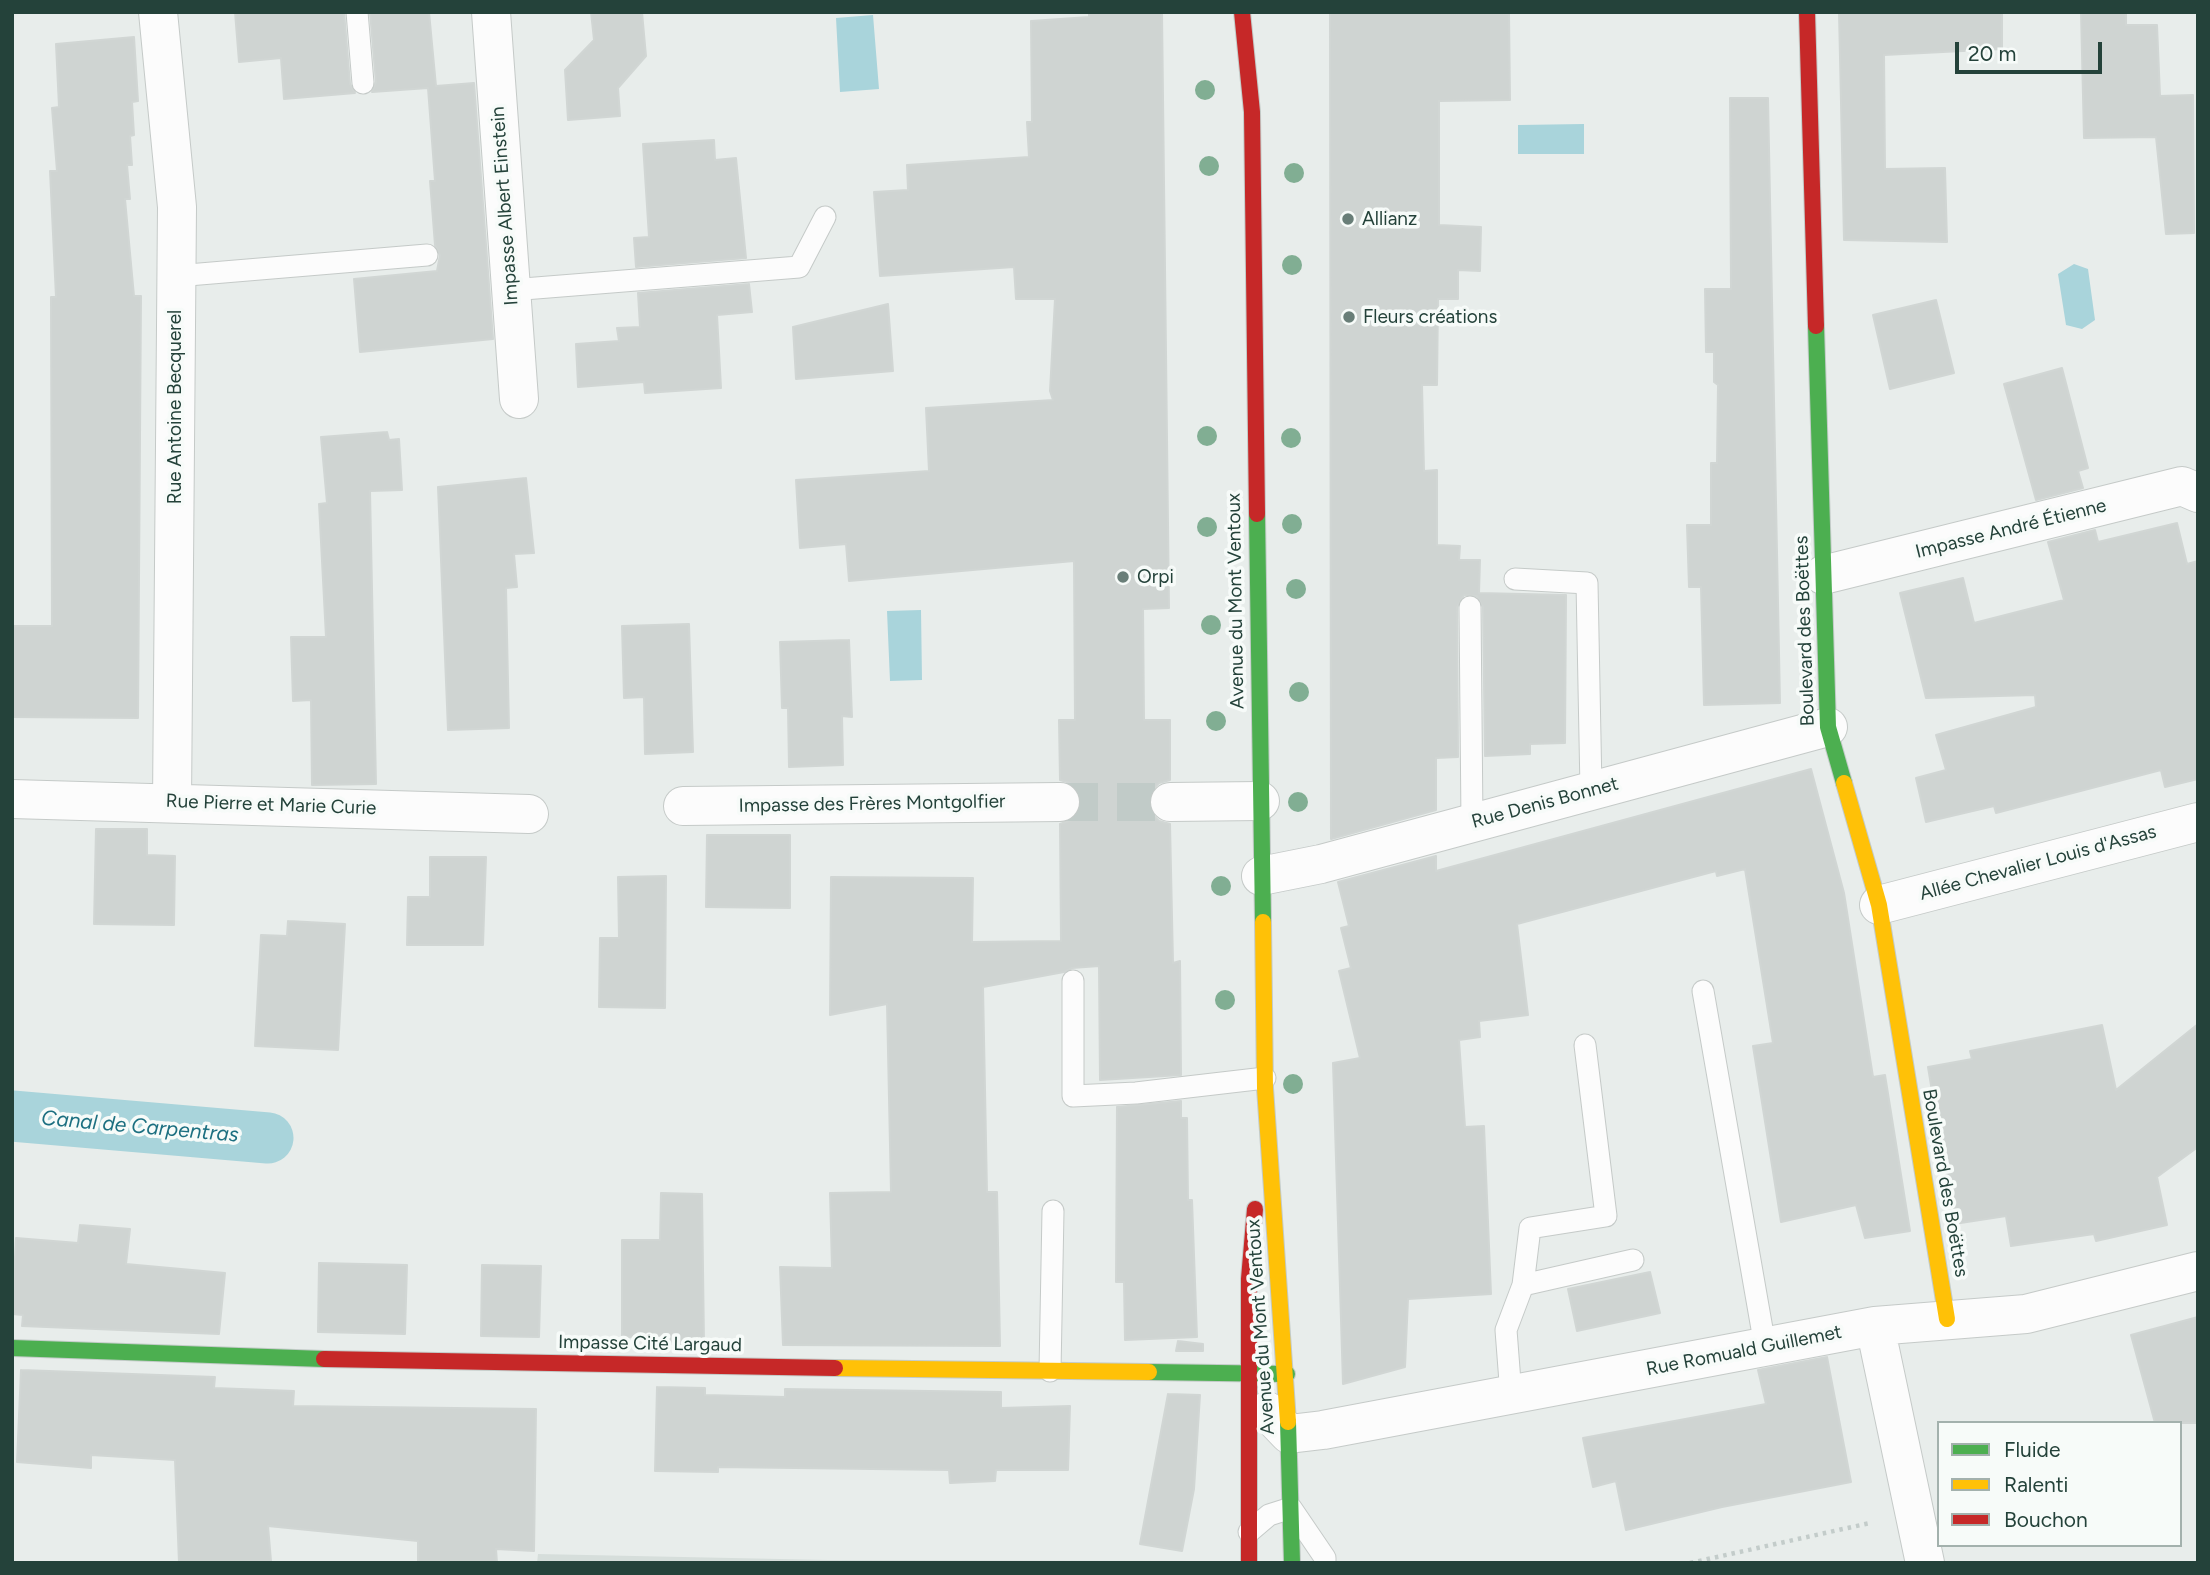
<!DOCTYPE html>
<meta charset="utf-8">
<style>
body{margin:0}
#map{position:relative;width:2210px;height:1575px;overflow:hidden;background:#e8edeb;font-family:Figtree,sans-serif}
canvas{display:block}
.frame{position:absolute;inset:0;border:14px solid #24423a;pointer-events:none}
.legend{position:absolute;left:1937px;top:1421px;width:245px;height:126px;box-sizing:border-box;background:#f7fbf9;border:2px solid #a3b1ad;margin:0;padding:9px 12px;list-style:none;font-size:21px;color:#24423a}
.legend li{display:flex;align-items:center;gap:14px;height:35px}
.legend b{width:35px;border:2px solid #a3b1ad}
.scale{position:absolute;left:1955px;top:42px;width:147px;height:32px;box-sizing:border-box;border:4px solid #24423a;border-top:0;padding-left:9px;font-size:21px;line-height:24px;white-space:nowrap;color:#24423a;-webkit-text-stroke:5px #f7fbf9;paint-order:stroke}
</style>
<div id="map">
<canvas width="2210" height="1575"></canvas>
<div class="frame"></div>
<ul class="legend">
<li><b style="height:9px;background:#4caf50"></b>Fluide</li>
<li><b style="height:9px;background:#ffc107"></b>Ralenti</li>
<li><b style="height:9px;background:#c62828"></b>Bouchon</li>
</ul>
<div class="scale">20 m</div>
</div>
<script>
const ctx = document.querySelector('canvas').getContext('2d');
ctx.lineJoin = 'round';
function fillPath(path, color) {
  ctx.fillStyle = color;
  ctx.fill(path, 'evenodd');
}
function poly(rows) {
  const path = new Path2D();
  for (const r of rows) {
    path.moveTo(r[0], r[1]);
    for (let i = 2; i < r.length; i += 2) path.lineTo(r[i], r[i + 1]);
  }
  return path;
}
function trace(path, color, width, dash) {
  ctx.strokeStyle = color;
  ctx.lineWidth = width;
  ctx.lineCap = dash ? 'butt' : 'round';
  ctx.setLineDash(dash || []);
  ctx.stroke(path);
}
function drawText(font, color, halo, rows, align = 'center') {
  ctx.font = font + ' Figtree,sans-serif';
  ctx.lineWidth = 7;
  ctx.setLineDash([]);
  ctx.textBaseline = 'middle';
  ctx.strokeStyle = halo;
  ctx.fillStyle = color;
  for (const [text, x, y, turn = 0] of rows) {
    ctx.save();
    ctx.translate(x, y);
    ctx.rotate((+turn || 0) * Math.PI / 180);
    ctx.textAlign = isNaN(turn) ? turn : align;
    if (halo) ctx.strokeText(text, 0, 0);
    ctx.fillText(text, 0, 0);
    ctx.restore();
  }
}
fillPath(poly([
 [538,1554,828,1560,1194,1561,537,1563]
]), '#d6dedb');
fillPath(poly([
 [873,15,879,89,840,92,836,18],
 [1584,124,1584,154,1518,154,1518,125],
 [2074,264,2088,269,2095,320,2082,329,2066,325,2058,274],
 [921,610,922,680,890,681,887,611]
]), '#a9d4db');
trace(poly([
 [12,1116,268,1138]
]), '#a9d4db', 51);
const building = poly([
 [235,12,344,12,350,84,355,93,284,99,281,58,239,62,235,12],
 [370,12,429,12,436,86,474,83,493,339,360,352,354,279,437,271,440,255,435,245,430,181,435,181,428,88,372,92,376,82,370,12],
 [591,12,642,12,646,56,618,88,620,116,568,120,565,70,594,40,591,12],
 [1089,12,1162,12,1169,608,1143,609,1144,720,1170,720,1170,780,1159,783,1151,791,1148,803,1151,813,1159,821,1170,824,1173,963,1180,961,1181,1075,1100,1080,1099,966,1072,968,1064,972,983,987,987,1192,997,1192,1000,1346,783,1345,780,1267,832,1268,830,1193,891,1192,887,1004,830,1015,831,877,973,878,972,942,1061,941,1060,824,1072,820,1079,812,1082,802,1078,790,1070,783,1060,780,1059,720,1075,720,1074,561,849,581,846,544,800,548,796,480,929,471,926,408,1053,400,1050,391,1055,299,1016,299,1014,267,880,276,874,192,908,190,907,165,1029,157,1027,122,1032,122,1031,21,1089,17,1089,12],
 [1330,12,1509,14,1510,100,1439,101,1439,225,1481,227,1480,271,1458,270,1458,299,1438,299,1437,385,1422,385,1424,471,1437,470,1437,545,1460,546,1459,560,1480,560,1479,593,1566,595,1565,743,1530,744,1530,754,1485,756,1483,607,1477,596,1464,595,1457,607,1458,757,1436,758,1436,810,1331,839,1330,12],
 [1839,12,2002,12,2002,49,1884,55,1885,169,1945,168,1947,242,1844,240,1839,12],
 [2081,12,2126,12,2126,25,2157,25,2160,96,2193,95,2194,233,2166,234,2156,137,2084,138,2081,12],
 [134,37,138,101,132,102,134,135,130,136,132,165,127,165,130,199,125,199,134,296,141,296,138,718,12,717,12,626,52,626,51,297,56,297,50,171,57,171,52,108,59,107,56,44,134,37],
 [1730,98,1768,98,1780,703,1704,705,1701,587,1689,587,1687,525,1711,525,1711,463,1717,463,1718,385,1714,382,1714,352,1706,352,1705,289,1731,289,1730,98],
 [714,140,715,160,736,158,746,258,636,267,634,238,649,237,643,144,714,140],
 [749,284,752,312,717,315,721,388,645,393,644,382,578,387,576,344,619,341,617,328,640,327,638,293,749,284],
 [1936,300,1954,373,1890,389,1873,315,1936,300],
 [888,304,893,371,796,379,793,327,888,304],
 [2062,368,2088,468,2078,471,2083,488,2036,500,2004,384,2062,368],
 [387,432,389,440,399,439,402,490,370,491,376,784,312,785,311,700,293,701,291,637,326,637,319,504,327,503,321,437,387,432],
 [526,478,534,553,514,554,517,587,506,588,509,728,448,730,438,487,526,478],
 [2177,523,2187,564,2198,561,2198,779,2165,787,2161,770,1996,813,1994,806,1926,822,1916,778,1946,770,1936,735,2036,707,2035,695,1926,698,1900,593,1963,578,1974,623,2064,600,2048,542,2095,530,2098,542,2177,523],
 [689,624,693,752,645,754,644,697,624,698,622,626,689,624],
 [849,640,852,717,842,716,843,765,789,767,788,708,782,708,780,642,849,640],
 [1811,769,1844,893,1873,1077,1885,1075,1910,1231,1865,1238,1856,1205,1781,1222,1753,1046,1773,1043,1745,869,1717,876,1716,871,1517,924,1528,1015,1479,1021,1480,1037,1459,1040,1465,1127,1484,1126,1491,1294,1408,1299,1405,1367,1343,1384,1333,1063,1360,1058,1339,971,1351,968,1341,928,1349,926,1338,882,1436,856,1436,871,1811,769],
 [96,829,147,829,147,855,175,856,174,925,94,924,96,829],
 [707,835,790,835,790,908,706,907,707,835],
 [430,857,486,857,483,945,407,945,408,897,430,897,430,857],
 [666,876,665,1008,599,1007,600,938,619,938,618,877,666,876],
 [288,921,345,924,338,1050,255,1046,261,935,287,936,288,921],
 [2198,1024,2198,1147,2157,1177,2167,1225,2096,1241,2094,1234,2011,1246,2006,1216,1954,1224,1928,1067,1972,1059,1970,1051,2102,1025,2116,1090,2198,1024],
 [1181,1101,1181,1118,1187,1118,1188,1200,1192,1200,1197,1337,1125,1340,1124,1282,1116,1282,1117,1107,1181,1101],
 [661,1193,702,1194,704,1344,657,1344,657,1338,622,1337,622,1240,660,1240,661,1193],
 [80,1225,130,1229,126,1264,225,1273,219,1334,22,1326,23,1315,12,1314,16,1238,78,1243,80,1225],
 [319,1263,407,1265,405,1334,318,1332,319,1263],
 [482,1265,541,1266,539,1337,481,1336,482,1265],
 [1650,1272,1660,1313,1577,1331,1568,1289,1650,1272],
 [2198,1317,2198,1423,2155,1423,2131,1335,2198,1317],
 [1178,1341,1203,1344,1203,1351,1176,1351,1178,1341],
 [1827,1357,1851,1482,1722,1507,1626,1530,1616,1481,1593,1487,1583,1438,1766,1404,1758,1370,1827,1357],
 [21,1370,215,1377,214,1388,294,1391,293,1406,536,1409,534,1551,496,1549,497,1563,418,1563,418,1541,268,1526,271,1561,179,1563,175,1460,91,1455,91,1468,17,1462,21,1370],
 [657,1387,705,1388,705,1395,785,1397,785,1389,1001,1392,1001,1408,1070,1406,1068,1470,996,1470,995,1481,950,1483,949,1470,718,1467,718,1472,655,1471,657,1387],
 [1168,1394,1200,1395,1194,1489,1182,1551,1140,1544,1168,1394]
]);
fillPath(building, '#cfd4d2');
trace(building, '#d1d6d4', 2);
trace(poly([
 [1060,802,1170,802]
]), '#c1cbc8', 38, [38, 19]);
const lane = poly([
 [357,12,363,83],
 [176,276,427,255],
 [511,290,799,267,825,217],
 [1515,579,1587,583,1591,790],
 [1470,607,1472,823],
 [1073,981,1073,1096,1136,1093,1265,1078],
 [1703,991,1765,1346],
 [1523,1285,1530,1228,1606,1216,1585,1045],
 [1050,1371,1053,1211],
 [1511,1395,1506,1330,1523,1285,1633,1260],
 [1249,1532,1269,1515,1291,1508,1325,1558,1325,1563]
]);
const street = poly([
 [158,12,177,207,172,802],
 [491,12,519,399],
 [1823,575,2182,486,2198,493],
 [12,799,529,814],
 [1170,802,1260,801],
 [683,806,1060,802],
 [1261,876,1321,864,1828,727],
 [1879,905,2198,822],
 [1875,1326,1925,1563],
 [1267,1411,1289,1434,1323,1430,1875,1326,2026,1314,2198,1271]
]);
const fast = poly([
 [1816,326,1828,727,1844,783],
 [1257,514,1263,922],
 [12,1348,324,1359],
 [1149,1372,1287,1374],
 [1288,1422,1292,1563]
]);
const slow = poly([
 [1844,783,1879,905,1947,1319],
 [1263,922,1265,1088,1288,1422],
 [835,1368,1149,1372]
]);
const jam = poly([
 [1242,12,1252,112,1257,514],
 [1807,12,1816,326],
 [324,1359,835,1368],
 [1249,1563,1249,1279,1255,1209]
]);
trace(lane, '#c5cac8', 23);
trace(street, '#c5cac8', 40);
trace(fast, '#c3cbc8', 18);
trace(slow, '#c3cbc8', 18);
trace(jam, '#c3cbc8', 18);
trace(poly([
 [1690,1563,1870,1523]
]), '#c3ccca', 4.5, [3.5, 5]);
trace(lane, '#fcfcfc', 21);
trace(street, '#fcfcfc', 38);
trace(fast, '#4caf50', 16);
trace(slow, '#ffc107', 16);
trace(jam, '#c62828', 16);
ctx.fillStyle = '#81ae93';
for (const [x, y] of [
 [1205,90],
 [1209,166],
 [1294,173],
 [1292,265],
 [1207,436],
 [1291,438],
 [1292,524],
 [1207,527],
 [1296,589],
 [1211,625],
 [1299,692],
 [1216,721],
 [1298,802],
 [1221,886],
 [1225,1000],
 [1293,1084]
]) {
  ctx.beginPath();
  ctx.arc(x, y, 10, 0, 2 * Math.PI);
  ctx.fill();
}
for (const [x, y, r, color] of [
 [1348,219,7,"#697e78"],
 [1349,317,7,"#697e78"],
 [1123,577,7,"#697e78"]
]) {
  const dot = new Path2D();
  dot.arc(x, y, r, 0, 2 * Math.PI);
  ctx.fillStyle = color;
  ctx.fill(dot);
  trace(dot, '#f7fbf9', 2.5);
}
drawText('19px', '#24423a', '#f7fbf9', [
 ["Impasse Albert Einstein",505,206,-94],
 ["Rue Antoine Becquerel",175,407,-90],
 ["Impasse André Étienne",2011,529,-14],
 ["Avenue du Mont Ventoux",1236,601,-91],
 ["Boulevard des Boëttes",1805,631,-92],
 ["Rue Denis Bonnet",1545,803,-15],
 ["Impasse des Frères Montgolfier",872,804,-1],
 ["Rue Pierre et Marie Curie",271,805,2],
 ["Allée Chevalier Louis d'Assas",2038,863,-15],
 ["Boulevard des Boëttes",1945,1183,80],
 ["Avenue du Mont Ventoux",1261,1327,-94],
 ["Impasse Cité Largaud",650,1344,1],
 ["Rue Romuald Guillemet",1744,1351,-11]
]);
drawText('19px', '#24423a', '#f7fbf9', [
 ["Allianz",1362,219],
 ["Fleurs créations",1363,317],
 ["Orpi",1137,577]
], 'left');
drawText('italic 21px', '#1c6f80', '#f7fbf9', [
 ["Canal de Carpentras",140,1127,5]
]);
</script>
